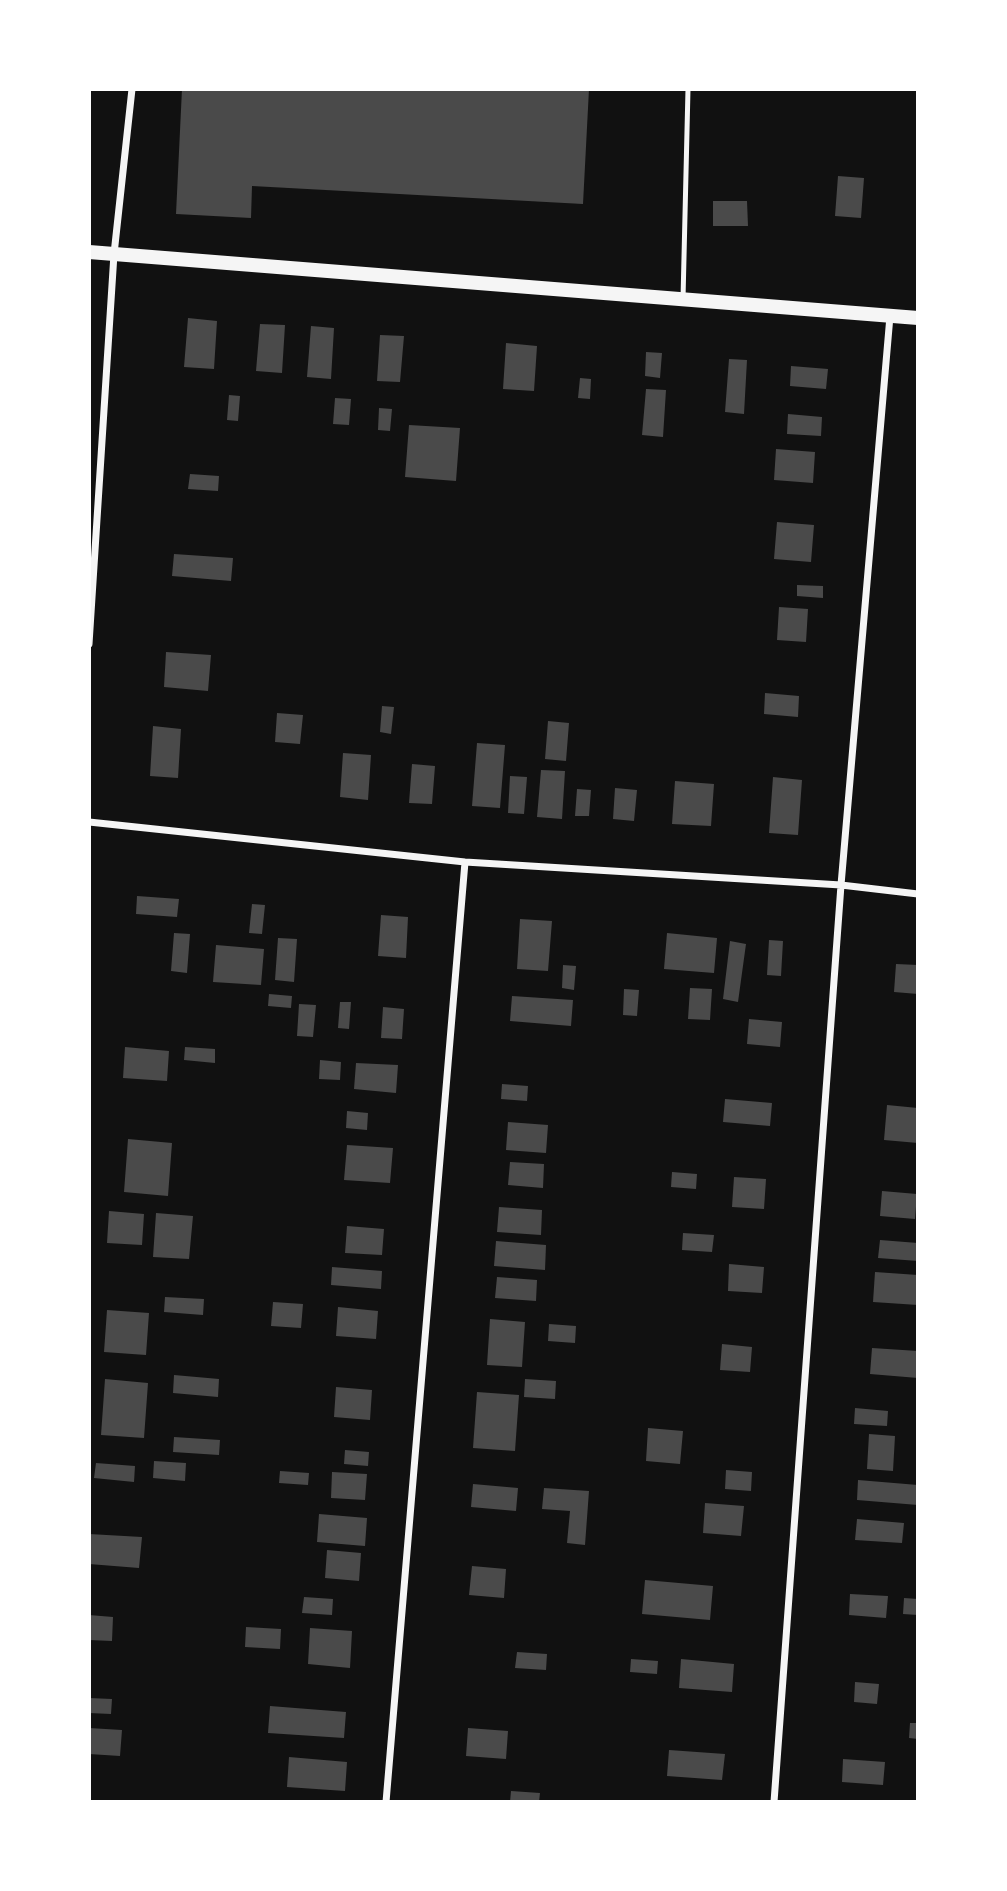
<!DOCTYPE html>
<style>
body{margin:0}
#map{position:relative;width:1007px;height:1891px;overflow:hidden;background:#111;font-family:"IBM Plex Sans",sans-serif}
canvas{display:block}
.frame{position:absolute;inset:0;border:91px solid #fff;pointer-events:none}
</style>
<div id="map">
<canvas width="1007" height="1891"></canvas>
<div class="frame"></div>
</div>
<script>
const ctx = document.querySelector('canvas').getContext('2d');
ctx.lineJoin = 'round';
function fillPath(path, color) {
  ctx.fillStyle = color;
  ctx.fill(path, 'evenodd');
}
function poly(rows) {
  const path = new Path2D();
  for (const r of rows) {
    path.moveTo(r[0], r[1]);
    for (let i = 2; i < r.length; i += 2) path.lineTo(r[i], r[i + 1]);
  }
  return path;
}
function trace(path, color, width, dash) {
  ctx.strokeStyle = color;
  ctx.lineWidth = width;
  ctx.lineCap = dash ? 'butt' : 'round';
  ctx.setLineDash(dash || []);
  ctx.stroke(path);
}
fillPath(poly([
 [182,89,589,89,583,204,252,186,251,218,176,214],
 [838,176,864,178,861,218,835,216],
 [713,201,747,201,748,226,713,226],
 [188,318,217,321,214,369,184,367],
 [260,324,285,325,282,373,256,371],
 [311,326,334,328,331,379,307,377],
 [380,335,404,336,400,382,377,381],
 [506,343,537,346,534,391,503,389],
 [646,352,662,353,660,378,645,376],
 [729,359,747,360,744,414,725,412],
 [791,366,828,369,826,389,790,386],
 [580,378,591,379,590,399,578,398],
 [646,389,666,390,663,437,642,435],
 [229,395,240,396,238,421,227,420],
 [335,398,351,399,349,425,333,424],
 [379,408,392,409,390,431,378,430],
 [788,414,822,417,821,436,787,434],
 [409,425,460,428,456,481,405,477],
 [776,449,815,452,813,483,774,480],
 [190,474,219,476,218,491,188,489],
 [777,522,814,525,811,562,774,559],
 [174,554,233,558,231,581,172,576],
 [797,585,823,586,823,598,797,596],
 [779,607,808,609,806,642,777,640],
 [166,652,211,655,208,691,164,687],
 [765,693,799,696,798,717,764,714],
 [382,706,394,707,391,734,380,732],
 [277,713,303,715,300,744,275,742],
 [548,721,569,723,566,761,545,759],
 [153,726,181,729,178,778,150,776],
 [477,743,505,745,500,808,472,806],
 [343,753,371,755,368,800,340,797],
 [412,764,435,766,432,804,409,803],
 [541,770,565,771,562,819,537,817],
 [510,776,527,777,524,814,508,813],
 [773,777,802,780,798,835,769,833],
 [675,781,714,784,711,826,672,824],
 [615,788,637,790,634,821,613,819],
 [577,789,591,790,589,816,575,816],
 [137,896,179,899,177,917,136,914],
 [252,904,265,905,262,934,249,933],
 [381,915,408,917,406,958,378,956],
 [520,919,552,921,548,971,517,969],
 [174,933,190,934,187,973,171,971],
 [667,933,717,938,714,973,664,969],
 [278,938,297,939,294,982,275,980],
 [769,940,783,941,781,976,767,975],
 [730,941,746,944,738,1002,723,999],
 [216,945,264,949,261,985,213,982],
 [896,964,918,965,918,994,894,992],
 [563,965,576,966,574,990,562,988],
 [690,988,712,989,710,1020,688,1019],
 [624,989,639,990,637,1016,623,1015],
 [269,994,292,996,291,1008,268,1006],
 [512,996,573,1000,571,1026,510,1021],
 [340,1002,351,1002,349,1029,338,1028],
 [299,1004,316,1005,313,1037,297,1036],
 [383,1007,404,1009,402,1039,381,1038],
 [749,1019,782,1022,780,1047,747,1044],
 [125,1047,169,1051,167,1081,123,1078],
 [185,1047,215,1049,215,1063,184,1060],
 [320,1060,341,1062,340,1080,319,1079],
 [356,1063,398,1065,396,1093,354,1089],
 [502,1084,528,1086,527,1101,501,1099],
 [725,1099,772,1103,770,1126,723,1122],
 [887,1105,918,1108,918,1143,884,1140],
 [347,1111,368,1113,367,1130,346,1128],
 [508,1122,548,1125,546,1153,506,1150],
 [128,1139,172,1143,168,1196,124,1192],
 [347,1145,393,1148,390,1183,344,1180],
 [510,1162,544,1164,543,1188,508,1185],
 [672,1172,697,1174,696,1189,671,1187],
 [734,1177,766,1179,764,1209,732,1207],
 [882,1191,917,1194,915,1219,880,1216],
 [499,1207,542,1210,541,1235,497,1232],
 [109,1211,144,1214,142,1245,107,1243],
 [156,1213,193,1216,189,1259,153,1257],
 [347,1226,384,1229,382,1255,345,1253],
 [683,1233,714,1235,712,1252,682,1250],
 [880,1240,918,1243,918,1261,878,1258],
 [496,1241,546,1245,545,1270,494,1266],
 [729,1264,764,1267,762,1293,728,1291],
 [332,1267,382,1271,381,1289,331,1285],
 [875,1272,918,1275,918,1305,873,1302],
 [497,1277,537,1280,536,1301,495,1298],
 [165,1297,204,1299,203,1315,164,1312],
 [273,1302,303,1304,301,1328,271,1326],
 [338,1307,378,1311,376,1339,336,1336],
 [107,1310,149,1313,146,1355,104,1352],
 [490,1319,525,1322,522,1367,487,1365],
 [549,1324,576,1326,575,1343,548,1341],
 [722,1344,752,1347,750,1372,720,1370],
 [872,1348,918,1351,918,1378,870,1374],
 [174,1375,219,1379,218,1397,173,1393],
 [105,1379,148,1383,144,1438,101,1435],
 [525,1379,556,1381,555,1399,524,1397],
 [336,1387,372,1390,370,1420,334,1417],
 [477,1392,519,1395,515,1451,473,1448],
 [855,1408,888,1411,887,1426,854,1424],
 [648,1428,683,1431,680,1464,646,1461],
 [869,1434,895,1436,893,1471,867,1469],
 [174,1437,220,1440,219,1455,173,1452],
 [345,1450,369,1452,368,1466,344,1464],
 [154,1461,186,1463,185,1481,153,1478],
 [96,1463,135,1466,134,1482,94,1478],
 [726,1470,752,1472,751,1491,725,1489],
 [280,1471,309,1473,308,1485,279,1483],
 [332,1472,367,1474,365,1500,331,1498],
 [858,1480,918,1485,918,1505,857,1500],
 [473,1484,518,1488,516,1511,471,1507],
 [544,1488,589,1491,585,1545,567,1543,570,1511,542,1509],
 [705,1503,744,1506,741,1536,703,1533],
 [319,1514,367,1518,365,1546,317,1542],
 [857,1519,904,1523,902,1543,855,1540],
 [89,1534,142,1537,139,1568,89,1564],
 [327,1550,361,1553,359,1581,325,1578],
 [472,1566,506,1569,504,1598,469,1595],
 [645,1580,713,1586,710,1620,642,1614],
 [850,1594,888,1596,886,1618,849,1615],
 [304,1597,333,1599,332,1615,302,1613],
 [904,1598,918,1599,918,1615,903,1614],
 [89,1615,113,1617,112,1641,89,1640],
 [246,1627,281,1629,280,1649,245,1647],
 [310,1628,352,1631,350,1668,308,1664],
 [517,1652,547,1654,546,1670,515,1668],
 [631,1659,658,1661,657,1674,630,1672],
 [681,1659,734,1664,732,1692,679,1688],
 [855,1682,879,1684,877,1704,854,1702],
 [89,1698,112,1699,111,1714,89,1713],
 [270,1706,346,1712,344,1738,268,1733],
 [910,1723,918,1723,918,1739,909,1738],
 [89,1728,122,1730,120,1756,89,1754],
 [468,1728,508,1731,506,1759,466,1756],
 [669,1750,725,1754,722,1780,667,1776],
 [289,1757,347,1762,345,1791,287,1787],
 [843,1759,885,1762,883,1785,842,1782],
 [511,1791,540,1793,539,1802,510,1802]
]), '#4a4a4a');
trace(poly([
 [683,299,688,89]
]), '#f5f5f5', 5);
trace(poly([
 [89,644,114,254,132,89],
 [89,822,465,862,841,885,918,894],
 [386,1802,465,862],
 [774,1802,841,885,890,316]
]), '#f5f5f5', 7);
trace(poly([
 [89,252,918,318]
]), '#f5f5f5', 14);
</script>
